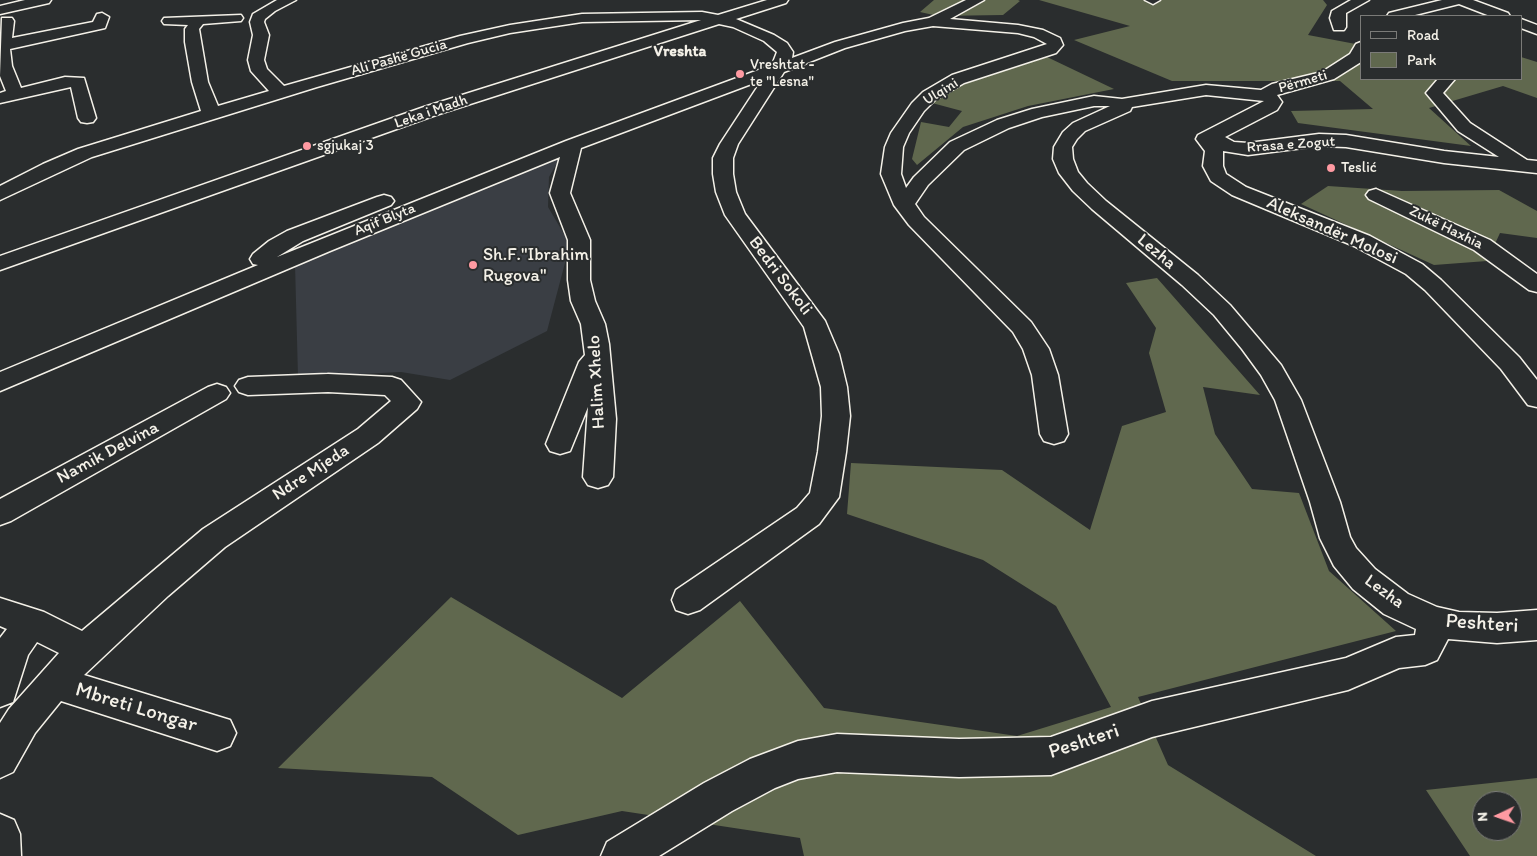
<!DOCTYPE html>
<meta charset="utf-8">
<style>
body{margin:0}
#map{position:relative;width:1537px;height:856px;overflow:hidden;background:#2a2d2e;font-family:Itim,sans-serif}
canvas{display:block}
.legend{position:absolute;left:1360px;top:15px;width:162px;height:65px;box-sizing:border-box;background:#2a2d2e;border:1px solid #7b7b78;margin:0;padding:6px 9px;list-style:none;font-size:15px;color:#f4f1e8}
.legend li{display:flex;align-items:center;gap:10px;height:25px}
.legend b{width:25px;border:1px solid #7b7b78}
.north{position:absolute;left:1472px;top:791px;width:50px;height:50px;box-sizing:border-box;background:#2a2d2e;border:1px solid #7b7b78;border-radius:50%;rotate:267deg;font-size:14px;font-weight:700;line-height:20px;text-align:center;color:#f4f1e8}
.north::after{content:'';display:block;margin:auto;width:18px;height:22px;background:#ff9aa2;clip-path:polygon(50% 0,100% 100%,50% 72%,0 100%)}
</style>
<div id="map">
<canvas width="1537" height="856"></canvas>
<ul class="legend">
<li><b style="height:6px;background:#2a2d2e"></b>Road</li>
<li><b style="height:14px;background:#60684e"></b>Park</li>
</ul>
<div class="north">N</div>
</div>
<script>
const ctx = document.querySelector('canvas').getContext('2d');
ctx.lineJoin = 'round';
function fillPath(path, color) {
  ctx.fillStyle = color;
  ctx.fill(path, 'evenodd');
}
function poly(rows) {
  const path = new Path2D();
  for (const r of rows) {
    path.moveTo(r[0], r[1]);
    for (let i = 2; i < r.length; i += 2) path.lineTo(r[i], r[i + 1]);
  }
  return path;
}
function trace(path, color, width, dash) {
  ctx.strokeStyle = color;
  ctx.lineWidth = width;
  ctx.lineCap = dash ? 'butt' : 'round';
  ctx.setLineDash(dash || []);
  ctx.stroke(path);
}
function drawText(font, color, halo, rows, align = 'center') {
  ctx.font = font + ' Itim,sans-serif';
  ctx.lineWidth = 4;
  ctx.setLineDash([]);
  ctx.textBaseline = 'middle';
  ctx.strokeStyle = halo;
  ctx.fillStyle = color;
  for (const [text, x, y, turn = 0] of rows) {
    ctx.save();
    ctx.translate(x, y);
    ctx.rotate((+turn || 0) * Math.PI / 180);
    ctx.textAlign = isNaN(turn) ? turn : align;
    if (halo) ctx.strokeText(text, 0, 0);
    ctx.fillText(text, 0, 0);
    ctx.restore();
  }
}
fillPath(poly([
 [563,153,549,177,548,207,570,244,547,331,450,380,401,372,298,377,295,264]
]), '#3a3e44');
fillPath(poly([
 [934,0,1018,0,1020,1,1003,15,938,16,920,12],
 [1039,0,1323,0,1327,5,1308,35,1361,45,1361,79,1521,79,1521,57,1537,62,1537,98,1503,86,1429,108,1471,146,1298,123,1291,111,1373,109,1340,81,1172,81,1074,40,1130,26],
 [1047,57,1114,89,1028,106,963,127,917,165,912,159,921,122,949,127,962,111,932,103,958,86],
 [1328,186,1402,191,1499,190,1537,211,1537,238,1500,233,1487,261,1434,265,1301,204],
 [1157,278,1260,395,1203,387,1215,434,1252,489,1299,493,1329,571,1396,631,1138,697,1168,765,1316,856,804,856,800,838,622,811,518,835,432,777,278,768,451,597,622,698,740,601,824,708,1017,736,1111,707,1056,606,983,560,847,514,851,463,1002,470,1090,530,1122,426,1166,412,1149,353,1156,328,1126,283],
 [1537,778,1537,856,1470,856,1426,790],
 [1482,801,1512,801,1512,831,1482,831]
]), '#60684e');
const minor = poly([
 [25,0,51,0,49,3,0,14,0,6,25,0],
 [277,0,296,0,275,11,265,19,264,22,269,35,264,60,267,69,284,86,460,36,510,25,582,14,702,12,718,15,767,0,788,0,786,3,736,19,774,35,787,43,793,52,792,58,835,42,903,23,929,18,966,0,984,0,950,19,1018,25,1043,30,1060,38,1063,45,1056,53,964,83,935,100,924,111,909,133,903,147,901,174,906,188,914,177,950,142,997,120,1032,109,1094,96,1122,99,1206,85,1261,90,1272,84,1322,72,1350,54,1356,44,1361,42,1361,62,1334,79,1277,95,1282,102,1277,110,1225,137,1234,142,1248,143,1319,134,1346,135,1444,151,1499,157,1458,131,1426,93,1438,79,1455,79,1443,93,1470,123,1527,160,1537,161,1537,173,1444,163,1346,147,1319,146,1248,155,1223,151,1223,166,1226,174,1246,187,1370,236,1422,264,1441,280,1519,357,1537,380,1537,407,1528,405,1501,369,1425,290,1406,274,1354,246,1232,195,1211,181,1203,166,1205,151,1196,139,1198,135,1264,101,1206,95,1132,107,1130,111,1085,131,1077,139,1072,147,1073,159,1078,172,1087,183,1106,201,1198,275,1230,305,1281,365,1301,400,1340,502,1350,537,1356,548,1375,569,1408,594,1437,607,1459,612,1497,613,1537,610,1537,640,1497,643,1448,639,1437,660,1425,665,1399,668,1348,690,1152,737,1051,775,959,777,837,772,798,779,775,788,732,811,659,856,601,856,607,842,704,783,750,759,798,741,837,734,959,739,1051,737,1152,701,1346,658,1396,637,1415,635,1416,629,1384,614,1353,589,1334,566,1320,538,1310,502,1275,400,1261,375,1242,349,1214,315,1182,285,1092,209,1073,191,1059,173,1053,159,1054,147,1063,132,1073,123,1110,106,1094,106,1042,117,1009,128,964,150,928,185,915,204,924,217,1031,322,1049,349,1058,375,1068,434,1064,441,1054,444,1044,441,1040,434,1032,375,1023,349,1013,332,909,225,894,205,881,174,885,147,891,133,912,103,923,92,952,75,1047,44,1034,37,1018,33,933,26,905,31,845,48,784,72,738,144,733,158,733,174,736,192,745,214,825,321,839,354,847,387,850,416,846,452,839,497,819,524,700,610,688,614,676,610,672,600,676,590,797,508,810,493,818,452,822,416,821,387,804,327,725,215,716,192,713,174,713,158,720,144,762,80,581,148,570,193,590,240,590,280,595,301,605,324,609,344,616,419,613,477,608,485,598,488,588,485,583,477,588,407,570,451,560,454,550,451,546,444,579,362,585,355,581,324,571,301,568,280,568,240,550,193,560,157,330,251,0,391,0,372,258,265,253,264,250,259,253,254,269,241,287,231,377,197,384,195,391,197,394,201,391,205,303,241,277,257,566,141,772,65,777,52,764,41,733,27,719,24,436,115,0,270,0,256,424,107,701,20,582,22,510,33,468,43,317,87,92,157,0,200,0,186,43,164,78,149,201,111,192,82,185,42,185,29,188,25,164,24,162,21,164,18,241,15,243,18,241,21,203,24,199,29,208,82,218,106,269,91,251,71,248,60,253,35,250,22,253,14,277,0],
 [1145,0,1160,0,1153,4,1145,0],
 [1351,0,1369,0,1346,13,1346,27,1344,30,1334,30,1330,18,1332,11,1351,0],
 [1442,0,1473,0,1508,13,1510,16,1490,16,1459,4,1411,16,1387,16,1389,13,1442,0],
 [102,13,109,17,105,28,10,49,12,66,21,88,65,77,84,78,96,118,93,122,87,123,81,122,78,118,71,87,0,103,0,93,6,91,0,76,2,18,12,18,14,21,12,38,93,22,97,14,102,13],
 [1521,19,1537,25,1537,34,1521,28,1521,19],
 [1376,189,1490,240,1537,274,1537,292,1529,290,1474,250,1369,199,1366,195,1369,191,1376,189],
 [328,374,392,377,401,380,421,402,417,409,378,443,225,547,168,596,84,675,230,720,236,733,230,746,217,751,61,701,35,733,13,772,0,778,0,723,9,709,59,653,37,642,28,655,13,702,0,707,0,638,7,629,0,626,0,598,44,612,82,631,203,529,358,429,391,401,385,395,328,392,248,395,239,392,235,386,239,380,248,377,328,374],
 [217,384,226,387,230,393,226,399,11,521,0,525,0,499,208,387,217,384],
 [0,814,14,820,20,834,21,856,0,856,0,814]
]);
trace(minor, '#f4f1e8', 3);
fillPath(minor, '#2a2d2e');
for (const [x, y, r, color] of [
 [740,74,5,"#ff9aa2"],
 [307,146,5,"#ff9aa2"],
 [1331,168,5,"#ff9aa2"],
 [473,265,5,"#ff9aa2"]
]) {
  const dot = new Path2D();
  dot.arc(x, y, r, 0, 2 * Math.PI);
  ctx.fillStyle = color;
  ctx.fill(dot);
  trace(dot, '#2a2d2e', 2);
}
drawText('15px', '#f4f1e8', '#2a2d2e', [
 ["Ali Pashë Gucia",399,58,-16],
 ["Përmeti",1303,82,-16],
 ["Ulqini",941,92,-32],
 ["Leka i Madh",431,112,-19],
 ["Rrasa e Zogut",1291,145,-4],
 ["Aqif Blyta",385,220,-22],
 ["Zukë Haxhia",1446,228,26]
]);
drawText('15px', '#f4f1e8', '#2a2d2e', [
 ["Vreshtat -",750,65],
 ["te \"Lesna\"",750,82],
 ["sgjukaj 3",317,146],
 ["Teslić",1341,168]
], 'left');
drawText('bold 16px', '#f4f1e8', '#2a2d2e', [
 ["Vreshta",680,52]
]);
drawText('18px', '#f4f1e8', '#2a2d2e', [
 ["Aleksandër Molosi",1332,231,24],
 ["Lezha",1156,252,40],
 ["Bedri Sokoli",780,276,53],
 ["Halim Xhelo",597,382,-93],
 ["Namik Delvina",108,453,-28],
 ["Ndre Mjeda",311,473,-33],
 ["Lezha",1384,592,36]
]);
drawText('18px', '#f4f1e8', '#2a2d2e', [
 ["Sh.F.\"Ibrahim",483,255],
 ["Rugova\"",483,276]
], 'left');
drawText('21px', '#f4f1e8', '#2a2d2e', [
 ["Peshteri",1482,624,4],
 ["Mbreti Longar",136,708,17],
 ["Peshteri",1084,742,-18]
]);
</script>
